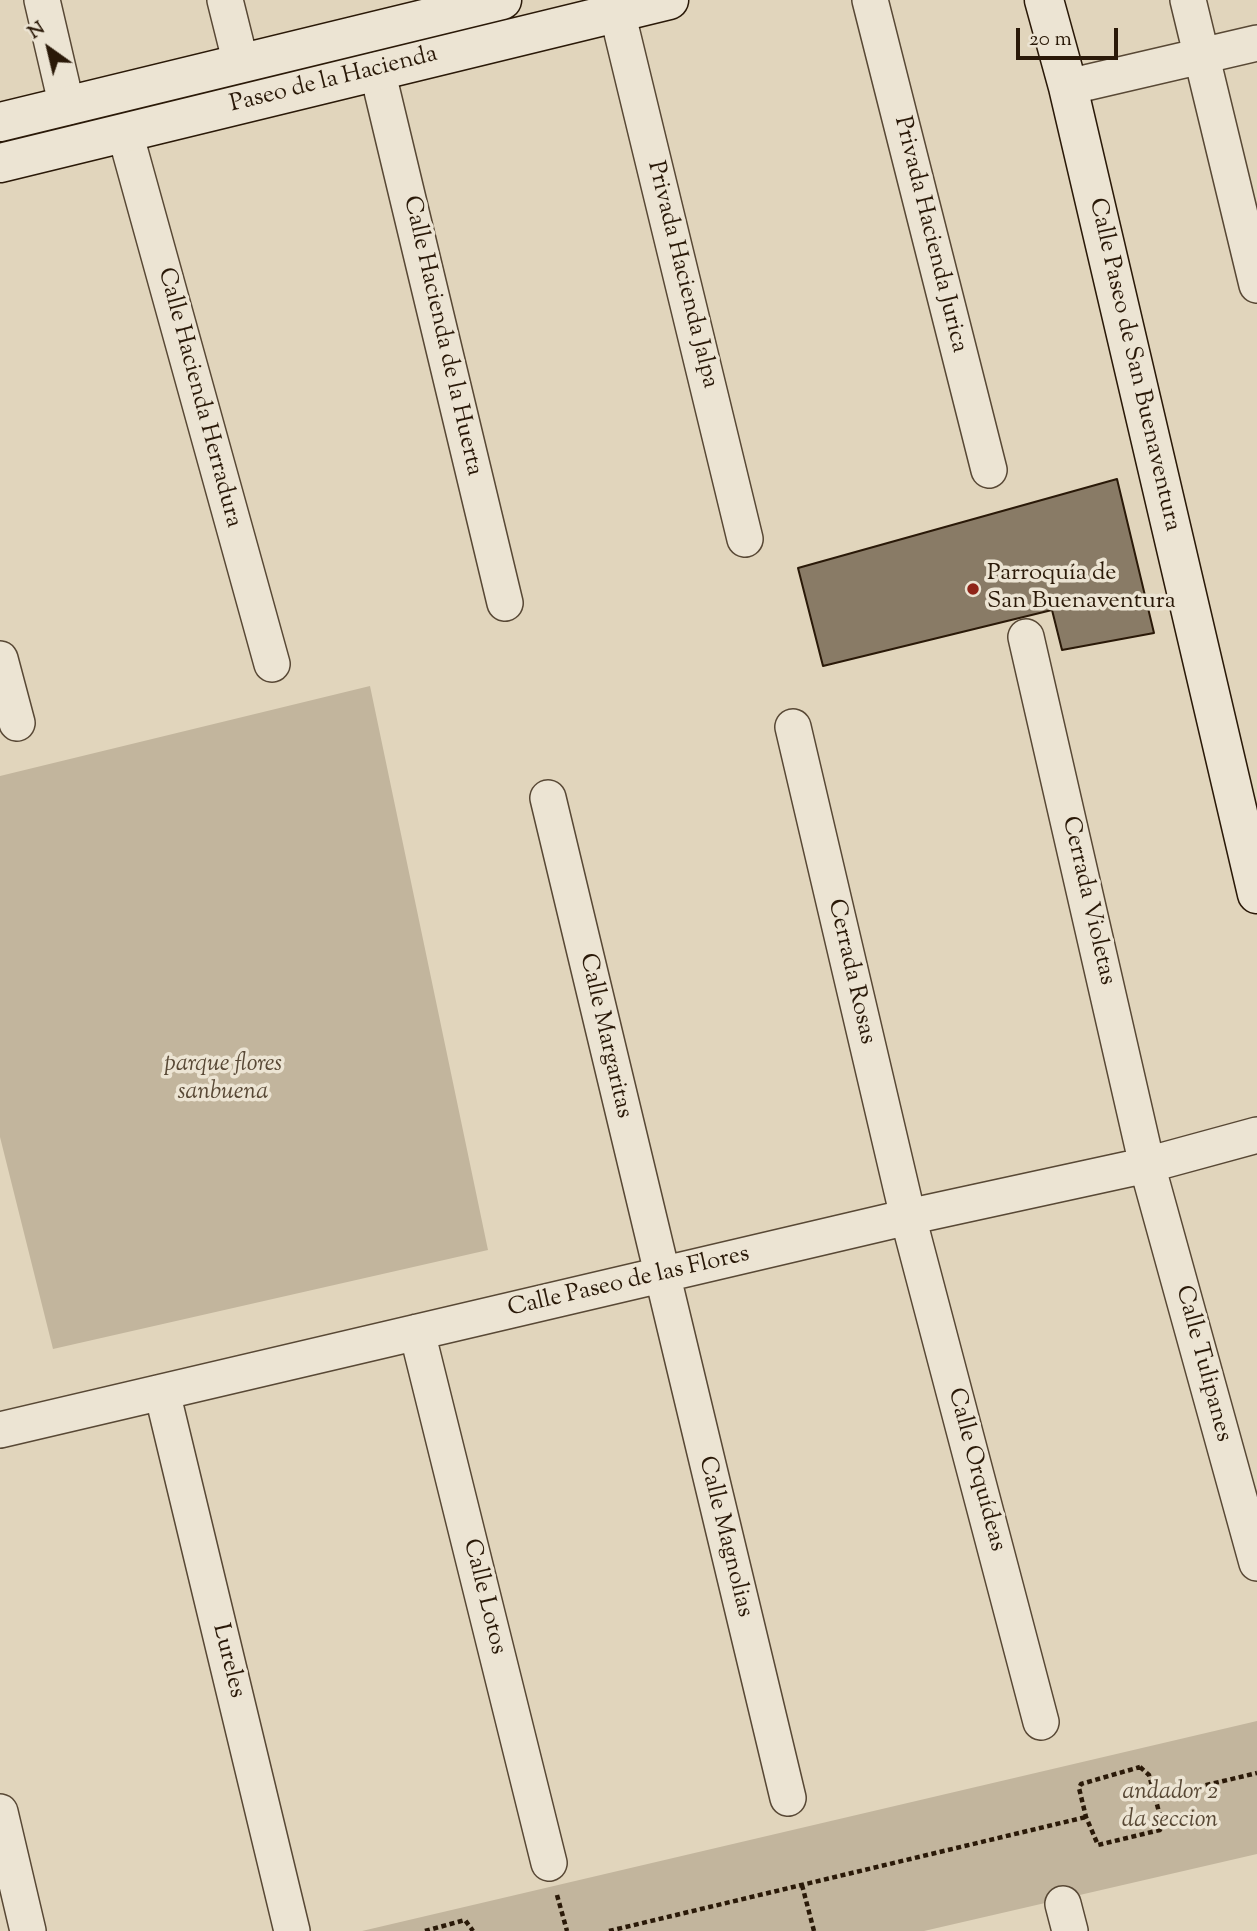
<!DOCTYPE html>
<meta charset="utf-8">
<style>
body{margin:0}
#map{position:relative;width:1257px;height:1931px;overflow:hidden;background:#e1d5bc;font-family:"Sorts Mill Goudy",serif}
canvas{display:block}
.north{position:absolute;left:14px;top:14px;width:70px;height:70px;-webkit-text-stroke:5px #ece4d3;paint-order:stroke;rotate:326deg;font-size:19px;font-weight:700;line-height:28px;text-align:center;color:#2a1908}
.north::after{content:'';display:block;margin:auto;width:24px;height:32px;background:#2a1908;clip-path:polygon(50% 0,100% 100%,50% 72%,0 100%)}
.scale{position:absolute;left:1016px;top:28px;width:102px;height:32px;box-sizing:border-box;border:4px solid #2a1908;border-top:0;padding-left:9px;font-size:21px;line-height:24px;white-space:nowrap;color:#2a1908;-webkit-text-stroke:5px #ece4d3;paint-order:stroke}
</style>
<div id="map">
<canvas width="1257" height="1931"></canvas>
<div class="north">N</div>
<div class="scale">20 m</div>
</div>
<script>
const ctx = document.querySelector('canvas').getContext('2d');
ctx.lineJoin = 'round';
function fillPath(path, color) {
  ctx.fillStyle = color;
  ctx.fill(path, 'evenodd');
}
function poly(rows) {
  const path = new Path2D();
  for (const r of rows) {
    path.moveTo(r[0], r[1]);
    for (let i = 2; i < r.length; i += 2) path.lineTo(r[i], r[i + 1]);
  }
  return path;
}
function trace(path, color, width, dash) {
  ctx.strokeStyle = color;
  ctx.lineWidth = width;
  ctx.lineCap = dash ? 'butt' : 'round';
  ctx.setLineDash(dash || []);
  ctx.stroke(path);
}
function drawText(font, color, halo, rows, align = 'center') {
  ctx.font = font + ' "Sorts Mill Goudy",serif';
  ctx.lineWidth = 7;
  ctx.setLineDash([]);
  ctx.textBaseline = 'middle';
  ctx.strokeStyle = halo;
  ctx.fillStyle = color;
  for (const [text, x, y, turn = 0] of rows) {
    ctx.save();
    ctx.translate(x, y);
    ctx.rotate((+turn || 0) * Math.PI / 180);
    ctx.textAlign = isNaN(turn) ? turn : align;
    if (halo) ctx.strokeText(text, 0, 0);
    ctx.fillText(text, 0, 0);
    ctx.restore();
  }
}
fillPath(poly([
 [370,686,488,1250,53,1349,0,1137,0,776],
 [1257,1721,1257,1854,924,1931,362,1931]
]), '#c2b59d');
const building = poly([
 [1117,479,1154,633,1062,650,1052,610,823,666,798,568,1117,479]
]);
fillPath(building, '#897b66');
trace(building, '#2a1908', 2);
const street = poly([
 [42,0,67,107],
 [225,0,241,64],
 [870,0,989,470],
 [1188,0,1257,285],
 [617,12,745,539],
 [377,70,505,603],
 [1068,87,1257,43],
 [125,133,272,664],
 [1026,637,1147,1165,1257,1563],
 [0,659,17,723],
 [793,727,908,1217,1041,1722],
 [548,798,788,1798],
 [417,1332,549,1863],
 [162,1392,292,1931],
 [0,1430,908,1217,1147,1165,1257,1135],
 [0,1812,28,1931],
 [1063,1904,1070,1931]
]);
const secondary = poly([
 [1044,0,1068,87,1257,894],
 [0,122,502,0],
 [0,163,669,0]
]);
trace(street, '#584835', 38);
trace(secondary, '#2a1908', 41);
trace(poly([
 [1140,1767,1149,1775,1162,1823,1160,1830,1098,1845,1086,1817,1079,1788,1081,1784,1140,1767],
 [1156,1797,1257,1773],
 [802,1885,814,1931],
 [557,1895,567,1931],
 [425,1931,465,1920,473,1931],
 [609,1931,1086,1817]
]), '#2a1908', 4.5, [5, 3.5]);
trace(street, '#ece4d3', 35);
trace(secondary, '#ece4d3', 38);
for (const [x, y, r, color] of [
 [973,589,7,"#8f2418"]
]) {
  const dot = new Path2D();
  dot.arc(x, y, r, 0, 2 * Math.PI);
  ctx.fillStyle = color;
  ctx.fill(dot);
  trace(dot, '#ece4d3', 2.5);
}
drawText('24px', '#2a1908', '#ece4d3', [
 ["Paseo de la Hacienda",334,81,-14],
 ["Privada Hacienda Jurica",929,235,76],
 ["Privada Hacienda Jalpa",681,275,76],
 ["Calle Hacienda de la Huerta",441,336,77],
 ["Calle Paseo de San Buenaventura",1133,365,77],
 ["Calle Hacienda Herradura",198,398,75],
 ["Cerrada Violetas",1087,901,77],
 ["Cerrada Rosas",850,972,77],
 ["Calle Margaritas",604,1036,77],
 ["Calle Paseo de las Flores",629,1283,-13],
 ["Calle Tulipanes",1202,1364,75],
 ["Calle Orquídeas",975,1470,75],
 ["Calle Magnolias",724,1537,76],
 ["Calle Lotos",483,1597,76],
 ["Lureles",227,1661,76]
]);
drawText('24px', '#2a1908', '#ece4d3', [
 ["Parroquía de",987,575],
 ["San Buenaventura",987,603]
], 'left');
drawText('italic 24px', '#584835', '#ece4d3', [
 ["parque flores",223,1066],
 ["sanbuena",223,1094],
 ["andador 2",1170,1794],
 ["da seccion",1170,1822]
]);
</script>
